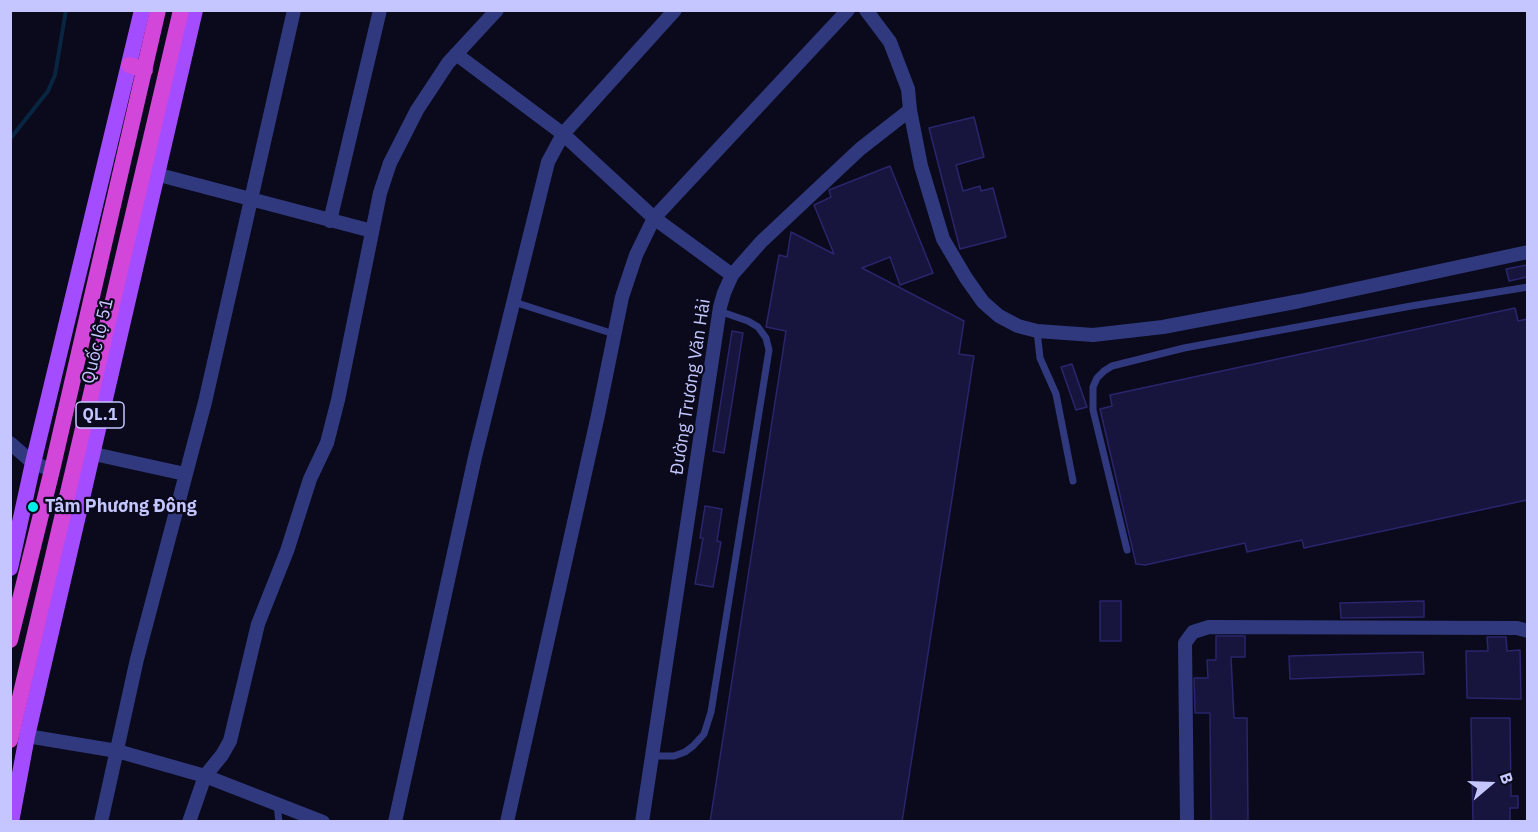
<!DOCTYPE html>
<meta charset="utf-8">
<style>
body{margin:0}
#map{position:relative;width:1538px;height:832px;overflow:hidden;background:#0a0a1c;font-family:"IBM Plex Sans",sans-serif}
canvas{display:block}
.frame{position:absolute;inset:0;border:12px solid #c5c6ff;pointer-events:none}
.north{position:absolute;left:1460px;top:754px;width:60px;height:60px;-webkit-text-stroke:4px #0a0a1c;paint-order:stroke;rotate:71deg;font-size:16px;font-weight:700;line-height:24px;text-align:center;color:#c5c6ff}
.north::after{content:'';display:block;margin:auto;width:21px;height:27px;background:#c5c6ff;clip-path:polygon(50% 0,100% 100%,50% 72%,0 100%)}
</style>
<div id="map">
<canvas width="1538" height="832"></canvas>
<div class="frame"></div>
<div class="north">B</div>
</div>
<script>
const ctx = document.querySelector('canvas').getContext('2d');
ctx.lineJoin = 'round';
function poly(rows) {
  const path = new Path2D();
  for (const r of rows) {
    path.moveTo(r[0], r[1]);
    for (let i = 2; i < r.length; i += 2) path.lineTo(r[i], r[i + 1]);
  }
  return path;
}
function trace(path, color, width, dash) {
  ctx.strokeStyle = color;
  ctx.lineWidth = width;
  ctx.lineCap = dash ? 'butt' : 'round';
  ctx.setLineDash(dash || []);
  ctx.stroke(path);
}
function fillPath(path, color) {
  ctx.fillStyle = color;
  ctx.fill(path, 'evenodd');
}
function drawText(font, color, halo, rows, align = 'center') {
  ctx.font = font + ' "IBM Plex Sans",sans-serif';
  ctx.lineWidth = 4.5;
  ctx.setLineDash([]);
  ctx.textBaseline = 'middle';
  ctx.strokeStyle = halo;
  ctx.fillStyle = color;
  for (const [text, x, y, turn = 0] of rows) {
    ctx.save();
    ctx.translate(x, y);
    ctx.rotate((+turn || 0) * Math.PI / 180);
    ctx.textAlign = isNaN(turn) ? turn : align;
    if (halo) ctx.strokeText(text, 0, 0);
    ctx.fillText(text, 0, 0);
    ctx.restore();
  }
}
trace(poly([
 [10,139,48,91,55,75,66,10]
]), '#082641', 4);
const building = poly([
 [974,117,984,157,956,165,963,191,980,186,981,191,993,188,1006,237,960,249,929,128,974,117],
 [890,166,933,273,900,285,890,257,862,268,964,321,959,354,974,356,902,822,710,822,786,331,766,327,779,255,787,257,791,232,834,254,814,205,831,197,829,190,890,166],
 [1527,265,1527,277,1509,281,1506,269,1527,265],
 [1515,308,1518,321,1527,319,1527,500,1304,548,1302,540,1247,552,1245,543,1145,565,1136,564,1100,409,1112,406,1110,395,1515,308],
 [732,331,743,333,724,453,713,451,732,331],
 [1072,364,1087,407,1076,410,1061,367,1072,364],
 [705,506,722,509,717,541,721,542,713,587,695,584,703,538,700,538,705,506],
 [1100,601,1121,601,1121,641,1100,641,1100,601],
 [1424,601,1424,617,1341,618,1340,603,1424,601],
 [1216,636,1245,636,1245,657,1231,657,1234,718,1247,718,1248,822,1211,822,1210,713,1195,713,1194,678,1208,678,1207,660,1216,660,1216,636],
 [1487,637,1506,637,1507,651,1520,650,1521,699,1467,698,1466,651,1488,651,1487,637],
 [1423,652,1424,674,1290,679,1289,656,1423,652],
 [1471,718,1510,718,1511,796,1518,796,1518,808,1510,808,1510,822,1473,822,1471,718]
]);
fillPath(building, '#17153e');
trace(building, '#2a256c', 1.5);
trace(poly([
 [514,302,614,334],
 [1037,331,1040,358,1056,394,1073,481],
 [1127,550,1093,410,1093,387,1097,378,1104,371,1112,366,1184,348,1411,306,1528,287],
 [652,756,674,756,685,752,693,746,704,734,711,712,769,350,766,338,758,327,748,321,719,311],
 [277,805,279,822]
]), '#31397e', 7);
trace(poly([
 [456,54,563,134,654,218,732,275],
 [910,110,921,166,943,239,966,278,983,302,999,316,1018,326,1037,331,1093,335,1163,327,1300,301,1528,252],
 [148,172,372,231],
 [330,221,380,10],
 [10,443,33,463,52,470],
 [85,452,185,474],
 [27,736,117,751,205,776,323,822],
 [101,822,137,659,205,402,294,10],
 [189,822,205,776,222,755,230,741,258,624,287,551,310,479,327,443,338,400,380,193,390,163,417,110,448,63,497,10],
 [395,822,475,457,548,162,563,134,675,10],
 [507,822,598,415,622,297,636,255,654,218,848,10],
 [642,822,720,307,724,293,732,275,761,242,860,149,910,110,908,89,890,42,866,10],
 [1187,822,1185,643,1193,632,1209,627,1517,628,1528,631]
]), '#31397e', 14);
trace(poly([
 [10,568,33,463,142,10],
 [11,822,27,736,195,10]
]), '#a44cff', 16);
trace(poly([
 [129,65,145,70],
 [10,640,52,470,158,10],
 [10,740,181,10]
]), '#d246da', 16);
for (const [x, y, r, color] of [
 [33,507,6,"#00f0e7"]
]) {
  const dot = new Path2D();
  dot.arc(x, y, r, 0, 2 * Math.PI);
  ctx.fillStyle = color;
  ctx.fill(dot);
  trace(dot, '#0a0a1c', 2);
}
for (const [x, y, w] of [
 [100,415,48]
]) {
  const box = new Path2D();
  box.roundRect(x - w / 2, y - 13, w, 26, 4.5);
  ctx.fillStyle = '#0a0a1c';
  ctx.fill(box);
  trace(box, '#c5c6ff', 1.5);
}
drawText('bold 16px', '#c5c6ff', null, [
 ["QL.1",100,415]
]);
drawText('18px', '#c5c6ff', '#0a0a1c', [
 ["Quốc lộ 51",98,341,-77],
 ["Đường Trương Văn Hải",691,387,-81]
]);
drawText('bold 18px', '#c5c6ff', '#0a0a1c', [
 ["Tâm Phương Đông",45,507]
], 'left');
</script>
